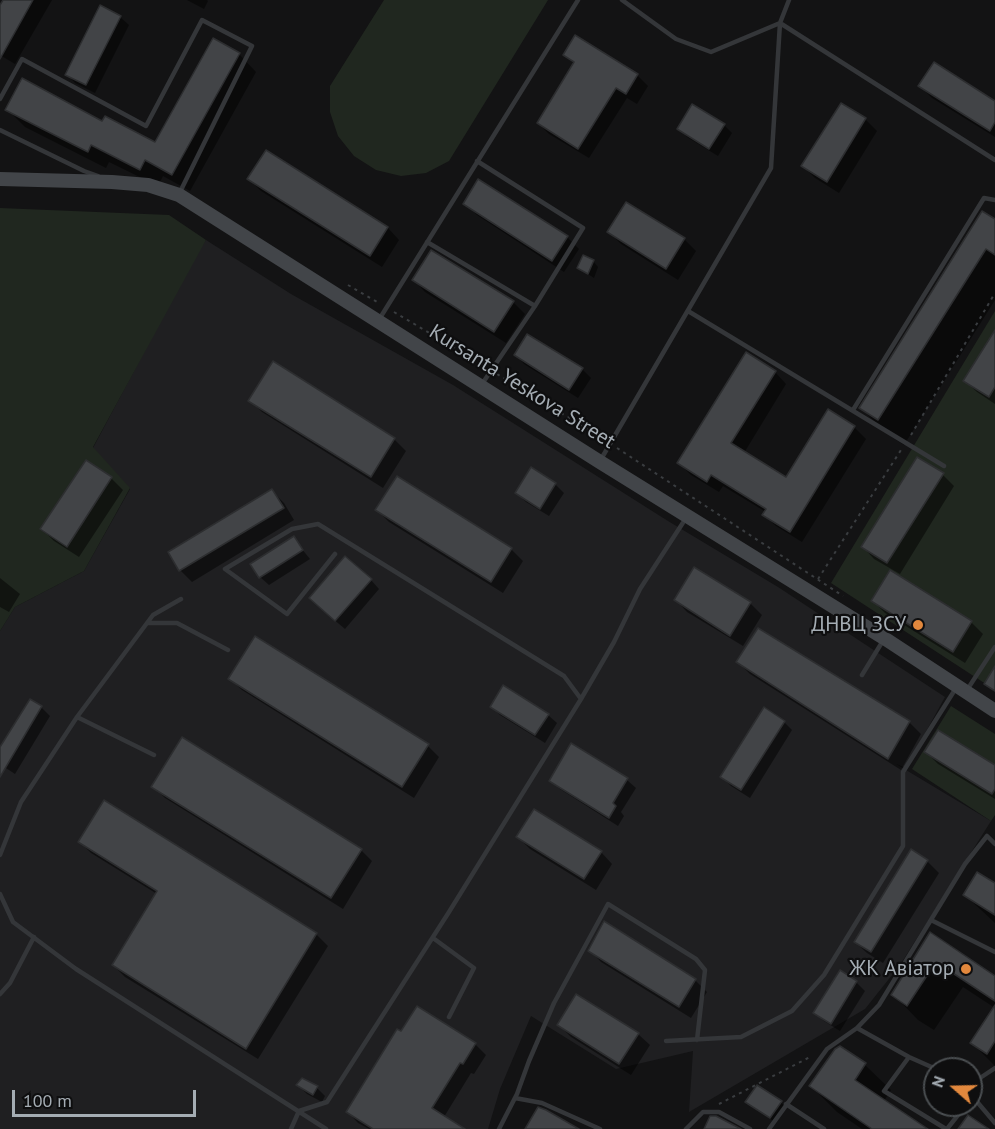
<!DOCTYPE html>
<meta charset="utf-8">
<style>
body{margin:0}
#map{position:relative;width:995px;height:1129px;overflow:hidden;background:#131314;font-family:"PT Sans",sans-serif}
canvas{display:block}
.north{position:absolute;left:923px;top:1057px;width:60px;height:60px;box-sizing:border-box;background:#0e0e0f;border:2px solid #4a4e51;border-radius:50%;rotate:290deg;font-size:16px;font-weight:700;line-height:24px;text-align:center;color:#a5adb4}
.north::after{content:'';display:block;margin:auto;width:21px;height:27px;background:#e2883d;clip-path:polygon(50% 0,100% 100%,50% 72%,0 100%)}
.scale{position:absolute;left:12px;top:1090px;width:184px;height:27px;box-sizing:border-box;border:3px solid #a5adb4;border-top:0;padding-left:8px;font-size:18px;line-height:21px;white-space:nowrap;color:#a5adb4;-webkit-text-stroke:4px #0e0e0f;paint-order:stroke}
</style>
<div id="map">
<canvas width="995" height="1129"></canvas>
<div class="north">N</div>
<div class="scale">100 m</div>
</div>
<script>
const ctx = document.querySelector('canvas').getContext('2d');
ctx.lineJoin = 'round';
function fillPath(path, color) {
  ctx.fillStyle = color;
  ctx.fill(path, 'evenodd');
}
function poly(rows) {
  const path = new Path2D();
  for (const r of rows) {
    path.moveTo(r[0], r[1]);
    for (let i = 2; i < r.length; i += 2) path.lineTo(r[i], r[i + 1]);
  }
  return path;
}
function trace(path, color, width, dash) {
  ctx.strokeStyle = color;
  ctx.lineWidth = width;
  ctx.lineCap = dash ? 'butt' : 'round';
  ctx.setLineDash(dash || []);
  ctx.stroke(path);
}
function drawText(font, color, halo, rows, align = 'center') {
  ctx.font = font + ' "PT Sans",sans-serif';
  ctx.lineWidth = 4.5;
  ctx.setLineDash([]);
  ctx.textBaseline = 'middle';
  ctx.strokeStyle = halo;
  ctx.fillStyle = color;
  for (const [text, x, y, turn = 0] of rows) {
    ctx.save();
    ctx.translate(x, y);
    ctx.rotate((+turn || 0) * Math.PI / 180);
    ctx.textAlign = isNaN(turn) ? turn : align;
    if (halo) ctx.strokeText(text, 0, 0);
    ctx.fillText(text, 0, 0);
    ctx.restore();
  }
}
fillPath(poly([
 [206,240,291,294,453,385,668,521,778,587,945,697,906,768,896,764,991,821,900,965,865,1009,689,1112,693,1051,616,1069,531,1016,500,1089,488,1129,0,1129,0,631,15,607,84,571,130,489,93,448,195,256]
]), '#1f1f21');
fillPath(poly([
 [384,0,548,0,449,161,426,173,401,176,376,170,354,156,338,136,330,112,330,86],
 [0,208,169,215,206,240,93,447,130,488,84,571,15,607,0,631],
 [995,311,995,690,831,583],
 [951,706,995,734,995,815,991,821,912,769]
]), '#20271f');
fillPath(poly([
 [5,0,52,0,15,64,0,55,0,8],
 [187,0,207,0,208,1,204,9],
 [120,17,129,25,95,93,75,83,67,74],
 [576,37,637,75,648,86,637,104,627,98,589,158,549,134,538,123,575,65,565,55],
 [239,54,256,72,190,191,163,176,158,186,109,162,106,168,25,127,7,109,103,124,156,144],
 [920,86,995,103,995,137,932,98],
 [841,105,866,120,877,131,839,193,815,178,803,166],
 [724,125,732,133,718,156,687,137,679,128],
 [266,152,388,228,399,240,382,267,261,191,249,179],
 [465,203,567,237,579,249,564,272,477,215],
 [995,221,995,300,904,445,887,434,861,408],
 [609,232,684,239,696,251,678,280,621,244],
 [593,261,598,267,594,278,579,268],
 [414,280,513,302,525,314,506,343,425,292],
 [995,333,995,404,977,392,965,381],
 [528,336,582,369,591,378,578,398,524,364,516,355],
 [273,364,394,439,406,451,383,488,262,412,250,400],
 [775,372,786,384,744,453,786,479,854,427,866,439,802,542,776,526,764,515,766,512,723,486,719,492,691,475,679,463],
 [943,475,954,486,900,574,874,559,863,547],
 [111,478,123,490,79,557,54,541,42,529],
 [555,484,564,493,549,516,526,502,517,493],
 [272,491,284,503,294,520,192,582,180,570,170,552],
 [377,510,511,549,523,561,503,593,389,522],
 [293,538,310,559,269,585,260,577],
 [0,578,20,594,9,612,0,607],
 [371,580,379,589,345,629,319,607],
 [676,600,750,603,762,615,743,646,687,612],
 [873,601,971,622,983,634,965,663,885,613],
 [759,630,909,722,921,734,901,770,750,674,738,662],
 [230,679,428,746,439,757,414,798,242,690],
 [41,707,50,716,15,774,0,764,0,750],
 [492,707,548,715,557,723,545,743,500,715],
 [784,722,792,730,750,798,731,786,722,777],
 [571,745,627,780,636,788,621,812,624,816,618,826,560,789,551,781],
 [926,752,995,767,995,799,938,764],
 [153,786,361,850,372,861,343,909,165,798],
 [104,802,316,934,328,946,258,1059,125,977,113,965,157,894,91,853,80,842],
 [518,837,601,852,612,864,596,890,530,849],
 [927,861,939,873,883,963,867,953,855,942],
 [995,885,995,923,965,895],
 [931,935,995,978,995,1066,972,1043,995,1008,963,987,934,1030,918,1020,893,994],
 [590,950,695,980,707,992,691,1018,601,962],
 [840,972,856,982,865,991,840,1031,824,1021,815,1013],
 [559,1025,638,1034,650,1045,631,1075,571,1037],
 [475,1044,486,1055,474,1074,471,1073,444,1117,460,1129,369,1129,358,1123,348,1112],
 [840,1048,865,1065,891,1090,884,1101,925,1129,862,1129,837,1112,811,1086],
 [298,1085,317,1088,325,1096,322,1102,307,1094],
 [747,1102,781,1102,786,1108,776,1123]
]), '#0007');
const building = poly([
 [3,0,33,0,0,59,0,5,3,0],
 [100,5,121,16,86,85,65,75,100,5],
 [575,35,638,74,626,94,616,88,578,149,537,123,574,62,563,55,575,35],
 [213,38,240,53,172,175,145,160,140,170,91,145,88,152,5,110,22,78,102,121,105,116,155,142,213,38],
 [934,62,995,101,995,122,990,131,918,86,934,62],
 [841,103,866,118,827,182,801,166,841,103],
 [692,104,725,124,709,149,677,129,692,104],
 [266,150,388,227,370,256,247,179,266,150],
 [478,179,568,236,552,261,463,204,478,179],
 [626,202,685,238,666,269,607,232,626,202],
 [982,211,995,219,995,255,986,249,878,420,859,408,982,211],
 [431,250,514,301,494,332,412,280,431,250],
 [583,255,594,260,588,274,577,268,583,255],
 [995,330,995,387,989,397,963,381,995,330],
 [527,334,583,368,569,390,514,355,527,334],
 [746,352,776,371,731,443,786,477,828,409,855,426,790,532,762,515,766,509,711,475,707,482,677,463,746,352],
 [273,361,395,438,371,477,248,401,273,361],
 [917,457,944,473,887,563,861,547,917,457],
 [86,460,112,477,67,547,40,529,86,460],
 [531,467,556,483,540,509,515,493,531,467],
 [397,476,512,548,491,582,375,510,397,476],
 [272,489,284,508,179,571,168,552,272,489],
 [294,536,303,550,259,578,250,564,294,536],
 [345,556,372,579,335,621,309,598,345,556],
 [694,567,751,602,730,636,674,600,694,567],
 [890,570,972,621,953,652,871,601,890,570],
 [758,628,910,721,888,759,736,662,758,628],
 [255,636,429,744,402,787,228,679,255,636],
 [995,666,995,691,984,684,995,666],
 [503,685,549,714,535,735,490,707,503,685],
 [30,699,42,706,0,777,0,747,30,699],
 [764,707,785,721,741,790,720,777,764,707],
 [938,730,995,765,995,789,992,794,924,752,938,730],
 [182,737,362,849,331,898,151,787,182,737],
 [571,743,628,778,613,803,616,806,609,818,549,781,571,743],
 [104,800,317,933,246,1049,112,965,157,891,78,842,104,800],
 [534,809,602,851,584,879,516,837,534,809],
 [911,849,928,860,871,952,854,942,911,849],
 [977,872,995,883,995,915,963,895,977,872],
 [604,921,696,979,679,1007,588,951,604,921],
 [930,932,995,976,995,1001,936,962,907,1006,891,995,930,932],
 [840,970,857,981,831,1024,813,1013,840,970],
 [576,994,639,1033,619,1064,557,1025,576,994],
 [995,1005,995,1041,987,1054,970,1043,995,1005],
 [417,1006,476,1043,463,1064,460,1063,432,1108,465,1129,373,1129,346,1112,397,1029,401,1031,417,1006],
 [840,1046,866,1063,855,1080,928,1129,872,1129,809,1086,835,1049,840,1046],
 [302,1078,318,1086,313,1095,296,1085,302,1078],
 [757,1085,782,1101,770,1118,745,1102,757,1085],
 [538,1107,546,1110,579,1129,525,1129,538,1107],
 [968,1115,989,1129,958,1129,968,1115],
 [710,1116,716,1116,741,1129,704,1129,710,1116]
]);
fillPath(building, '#424447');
trace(building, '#2d2e30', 1.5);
trace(poly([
 [348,285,379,303],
 [394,312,485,366],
 [497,374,602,438],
 [911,435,995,293],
 [617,448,843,596],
 [818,579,901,450],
 [719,1104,810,1057]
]), '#3a3d40', 2, [3, 4.5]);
trace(poly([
 [789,0,780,23,995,160],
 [0,99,22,59,146,126,202,20,252,46,180,192],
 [0,130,84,171,98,176],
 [477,161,583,228,535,306,482,384],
 [427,242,535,306],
 [688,311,944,466],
 [380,318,578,0],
 [853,410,984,198,995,200],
 [600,461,771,168,780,23,711,52,676,39,622,0],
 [148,623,177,623,228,650],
 [862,675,884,639],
 [967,690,995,647],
 [581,699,614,642,640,589,686,518],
 [77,717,153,615,181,599],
 [0,855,21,802,77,717,154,755],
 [0,894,13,922,76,969,326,1129],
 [931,920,995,952],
 [433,938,474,968,449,1017],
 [0,994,10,983,34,937],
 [857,1028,879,1005,965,864,987,836,995,844],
 [666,1041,741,1037,792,1011,824,975,903,846,903,772,956,688],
 [909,1057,884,1091,946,1129],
 [995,1068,980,1078,973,1097,995,1123],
 [971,1077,980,1078],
 [515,1098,542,1103,600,1129],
 [786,1104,824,1129],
 [291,1129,299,1111,327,1102,449,912,581,699,564,676,318,524,292,529,225,569,287,614,335,554],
 [499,1129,517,1094,529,1061,554,1003,608,904,696,959,705,970,697,1040],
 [686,1129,703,1112,719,1112,750,1129],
 [769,1129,827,1049,857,1028,909,1057,936,1069],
 [947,1129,966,1105]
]), '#343639', 4.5);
trace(poly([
 [0,179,112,182,148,185,179,195,600,462,884,638,995,711]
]), '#424549', 14);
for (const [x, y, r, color] of [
 [918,625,6,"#e2883d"],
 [966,969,6,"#e2883d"]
]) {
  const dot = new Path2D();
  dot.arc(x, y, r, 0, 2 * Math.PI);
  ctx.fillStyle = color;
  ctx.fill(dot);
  trace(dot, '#0e0e0f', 2);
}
drawText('21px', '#a5adb4', '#0e0e0f', [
 ["Kursanta Yeskova Street",522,387,32]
]);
drawText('21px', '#a5adb4', '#0e0e0f', [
 ["ДНВЦ ЗСУ",906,625],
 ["ЖК Авіатор",954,969]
], 'right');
</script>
